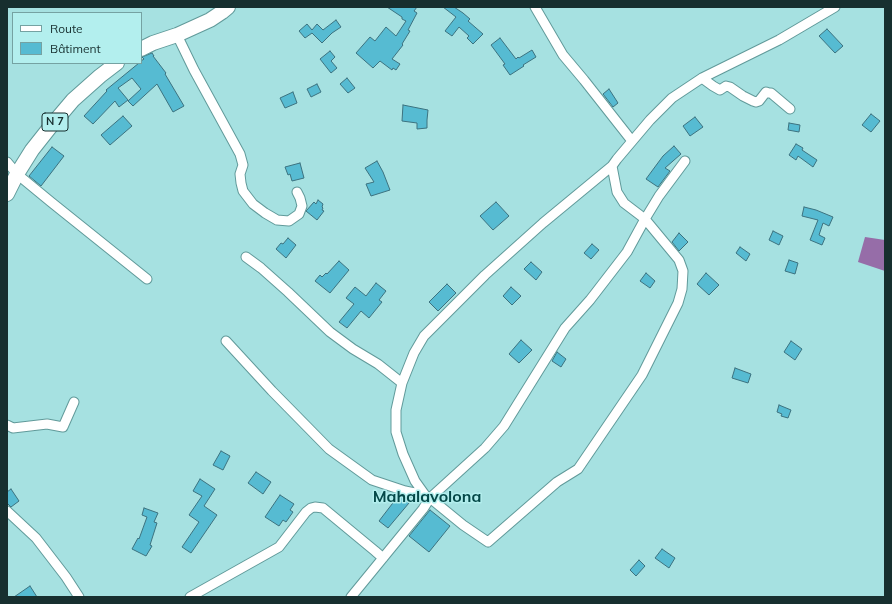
<!DOCTYPE html>
<meta charset="utf-8">
<style>
body{margin:0}
#map{position:relative;width:892px;height:604px;overflow:hidden;background:#a6e1e1;font-family:Mulish,sans-serif}
canvas{display:block}
.frame{position:absolute;inset:0;border:8px solid #172f2f;pointer-events:none}
.legend{position:absolute;left:12px;top:12px;width:130px;height:52px;box-sizing:border-box;background:#b3efee;border:1px solid #75a2a2;margin:0;padding:5px 7px;list-style:none;font-size:12px;color:#172f2f}
.legend li{display:flex;align-items:center;gap:8px;height:20px}
.legend b{width:20px;border:1px solid #75a2a2}
</style>
<div id="map">
<canvas width="892" height="604"></canvas>
<div class="frame"></div>
<ul class="legend">
<li><b style="height:5px;background:#fff"></b>Route</li>
<li><b style="height:11px;background:#56bbd2"></b>Bâtiment</li>
</ul>
</div>
<script>
const ctx = document.querySelector('canvas').getContext('2d');
ctx.lineJoin = 'round';
function fillPath(path, color) {
  ctx.fillStyle = color;
  ctx.fill(path, 'evenodd');
}
function poly(rows) {
  const path = new Path2D();
  for (const r of rows) {
    path.moveTo(r[0], r[1]);
    for (let i = 2; i < r.length; i += 2) path.lineTo(r[i], r[i + 1]);
  }
  return path;
}
function trace(path, color, width, dash) {
  ctx.strokeStyle = color;
  ctx.lineWidth = width;
  ctx.lineCap = dash ? 'butt' : 'round';
  ctx.setLineDash(dash || []);
  ctx.stroke(path);
}
function drawText(font, color, halo, rows, align = 'center') {
  ctx.font = font + ' Mulish,sans-serif';
  ctx.lineWidth = 3;
  ctx.setLineDash([]);
  ctx.textBaseline = 'middle';
  ctx.strokeStyle = halo;
  ctx.fillStyle = color;
  for (const [text, x, y, turn = 0] of rows) {
    ctx.save();
    ctx.translate(x, y);
    ctx.rotate((+turn || 0) * Math.PI / 180);
    ctx.textAlign = isNaN(turn) ? turn : align;
    if (halo) ctx.strokeText(text, 0, 0);
    ctx.fillText(text, 0, 0);
    ctx.restore();
  }
}
fillPath(poly([
 [865,237,885,240,885,271,858,262]
]), '#966da8');
const building = poly([
 [387,7,417,7,414,11,417,13,408,30,410,31,402,44,403,45,392,59,400,64,396,70,393,68,392,70,380,61,373,68,356,53,370,37,375,41,386,27,396,36,406,21,402,19,402,17,387,7],
 [443,7,454,7,463,13,470,19,468,21,483,34,473,44,467,38,469,36,459,27,452,36,445,31,456,17,443,7],
 [336,20,341,27,332,33,322,43,312,33,305,38,299,31,307,24,312,30,317,24,323,30,336,20],
 [827,29,843,46,835,53,819,36,827,29],
 [500,38,516,59,518,57,519,58,532,50,536,57,523,65,524,66,510,75,503,65,505,64,491,45,500,38],
 [330,51,335,57,331,61,337,68,331,73,320,59,330,51],
 [152,53,154,56,153,56,166,73,165,74,184,106,173,112,157,84,133,106,128,101,141,89,132,78,118,88,128,100,119,107,115,101,93,124,84,116,107,91,106,90,139,63,141,63,141,61,144,59,142,57,152,53],
 [347,78,355,88,348,93,340,84,347,78],
 [317,84,321,92,311,97,307,89,317,84],
 [609,89,618,103,613,107,603,94,609,89],
 [293,92,297,103,285,108,280,98,293,92],
 [403,105,428,110,427,120,427,128,417,129,417,123,402,121,403,105],
 [871,114,880,121,871,132,862,125,871,114],
 [123,116,132,126,110,145,101,135,123,116],
 [695,117,703,127,690,136,683,126,695,117],
 [789,123,800,125,799,132,788,130,789,123],
 [796,144,803,148,802,150,817,160,813,167,798,156,796,160,789,155,796,144],
 [674,146,681,154,665,168,670,171,658,187,646,179,663,156,674,146],
 [52,147,64,156,41,186,29,176,52,147],
 [377,161,383,172,390,190,371,196,366,184,374,182,365,168,377,161],
 [300,163,304,178,292,181,290,174,288,175,285,167,300,163],
 [318,200,323,204,322,207,323,208,322,210,324,211,317,220,306,211,314,202,316,204,318,200],
 [496,202,509,216,493,230,480,216,496,202],
 [804,207,816,210,833,217,829,226,823,223,819,235,825,238,822,245,810,240,818,220,802,216,804,207],
 [773,231,783,236,779,245,769,240,773,231],
 [679,233,688,242,679,251,672,242,679,233],
 [288,238,296,245,286,258,276,249,281,243,283,244,288,238],
 [592,244,599,250,591,259,584,253,592,244],
 [740,247,750,254,746,261,736,253,740,247],
 [789,260,798,263,795,274,785,271,789,260],
 [339,261,349,270,330,293,315,281,320,275,322,277,326,273,327,274,339,261],
 [531,262,542,272,536,280,524,269,531,262],
 [646,273,655,281,650,288,640,281,646,273],
 [706,273,719,285,709,295,697,284,706,273],
 [376,283,386,291,379,300,382,302,369,318,361,311,347,328,339,322,354,304,346,298,355,287,366,296,376,283],
 [447,284,456,293,438,311,429,302,447,284],
 [511,287,521,296,512,305,503,296,511,287],
 [521,340,532,350,519,363,509,354,521,340],
 [791,341,802,349,795,360,784,352,791,341],
 [557,352,566,359,561,367,552,361,557,352],
 [735,368,751,374,748,383,732,378,735,368],
 [779,405,791,410,788,418,781,416,782,414,777,412,779,405],
 [221,451,230,456,223,470,213,465,221,451],
 [256,472,271,482,263,494,248,483,256,472],
 [200,479,215,489,204,506,217,515,191,553,182,547,199,522,189,515,202,496,193,491,200,479],
 [11,489,19,501,11,507,7,503,7,492,11,489],
 [280,495,294,504,290,510,293,512,286,522,283,520,279,526,265,517,280,495],
 [399,495,409,503,388,528,379,521,399,495],
 [144,508,158,513,154,522,157,523,150,545,152,546,146,556,132,549,138,538,139,539,147,517,142,515,144,508],
 [430,510,450,526,429,552,409,536,430,510],
 [662,549,675,558,669,568,655,558,662,549],
 [639,560,645,566,636,576,630,570,639,560],
 [30,586,37,597,14,597,30,586]
]);
fillPath(building, '#56bbd2');
trace(building, '#3c727f', 1);
const minor = poly([
 [535,7,563,55,584,80,632,141],
 [177,35,194,70,240,154,243,165,240,174,241,183,243,191,253,204,265,213,277,220,289,221,299,214,302,206,300,198,297,192],
 [702,78,713,86,720,90,726,86,730,87,743,96,753,101,756,102,759,101,766,92,769,93,771,93,790,109],
 [7,162,17,174,51,202,147,279],
 [246,257,261,268,288,292,330,332,353,349,378,364,402,383],
 [226,341,272,391,329,449,372,480,405,491,425,495,430,498,463,525,488,542,557,482,578,469,642,375,678,303,682,289,683,271,679,260,645,219,624,203,617,192,612,166],
 [7,425,13,428,47,424,63,427,74,402],
 [425,495,415,481,403,454,396,432,396,410,402,383,414,353,424,336,485,275,543,223,612,166,617,159,650,120,672,98,702,78,779,40,835,7],
 [7,511,36,538,66,577,79,597],
 [190,597,279,547,306,512,311,508,315,507,323,508,375,551,383,558],
 [351,597,423,509,430,498,485,448,504,426,565,328,590,300,627,252,645,219,659,196,685,161]
]);
const primary = poly([
 [141,49,153,43,177,35,210,20,222,12,228,7],
 [7,194,17,174,32,150,51,126,73,100,100,76,117,63]
]);
trace(minor, '#619a9a', 11);
trace(primary, '#619a9a', 16);
trace(minor, '#fff', 9);
trace(primary, '#fff', 14);
for (const [x, y, w] of [
 [55,122,26]
]) {
  const box = new Path2D();
  box.roundRect(x - w / 2, y - 9, w, 18, 3);
  ctx.fillStyle = '#b3efee';
  ctx.fill(box);
  trace(box, '#172f2f', 1);
}
drawText('bold 11px', '#172f2f', null, [
 ["N 7",55,122]
]);
drawText('bold 16px', '#054848', '#b3efee', [
 ["Mahalavolona",427,497]
]);
</script>
